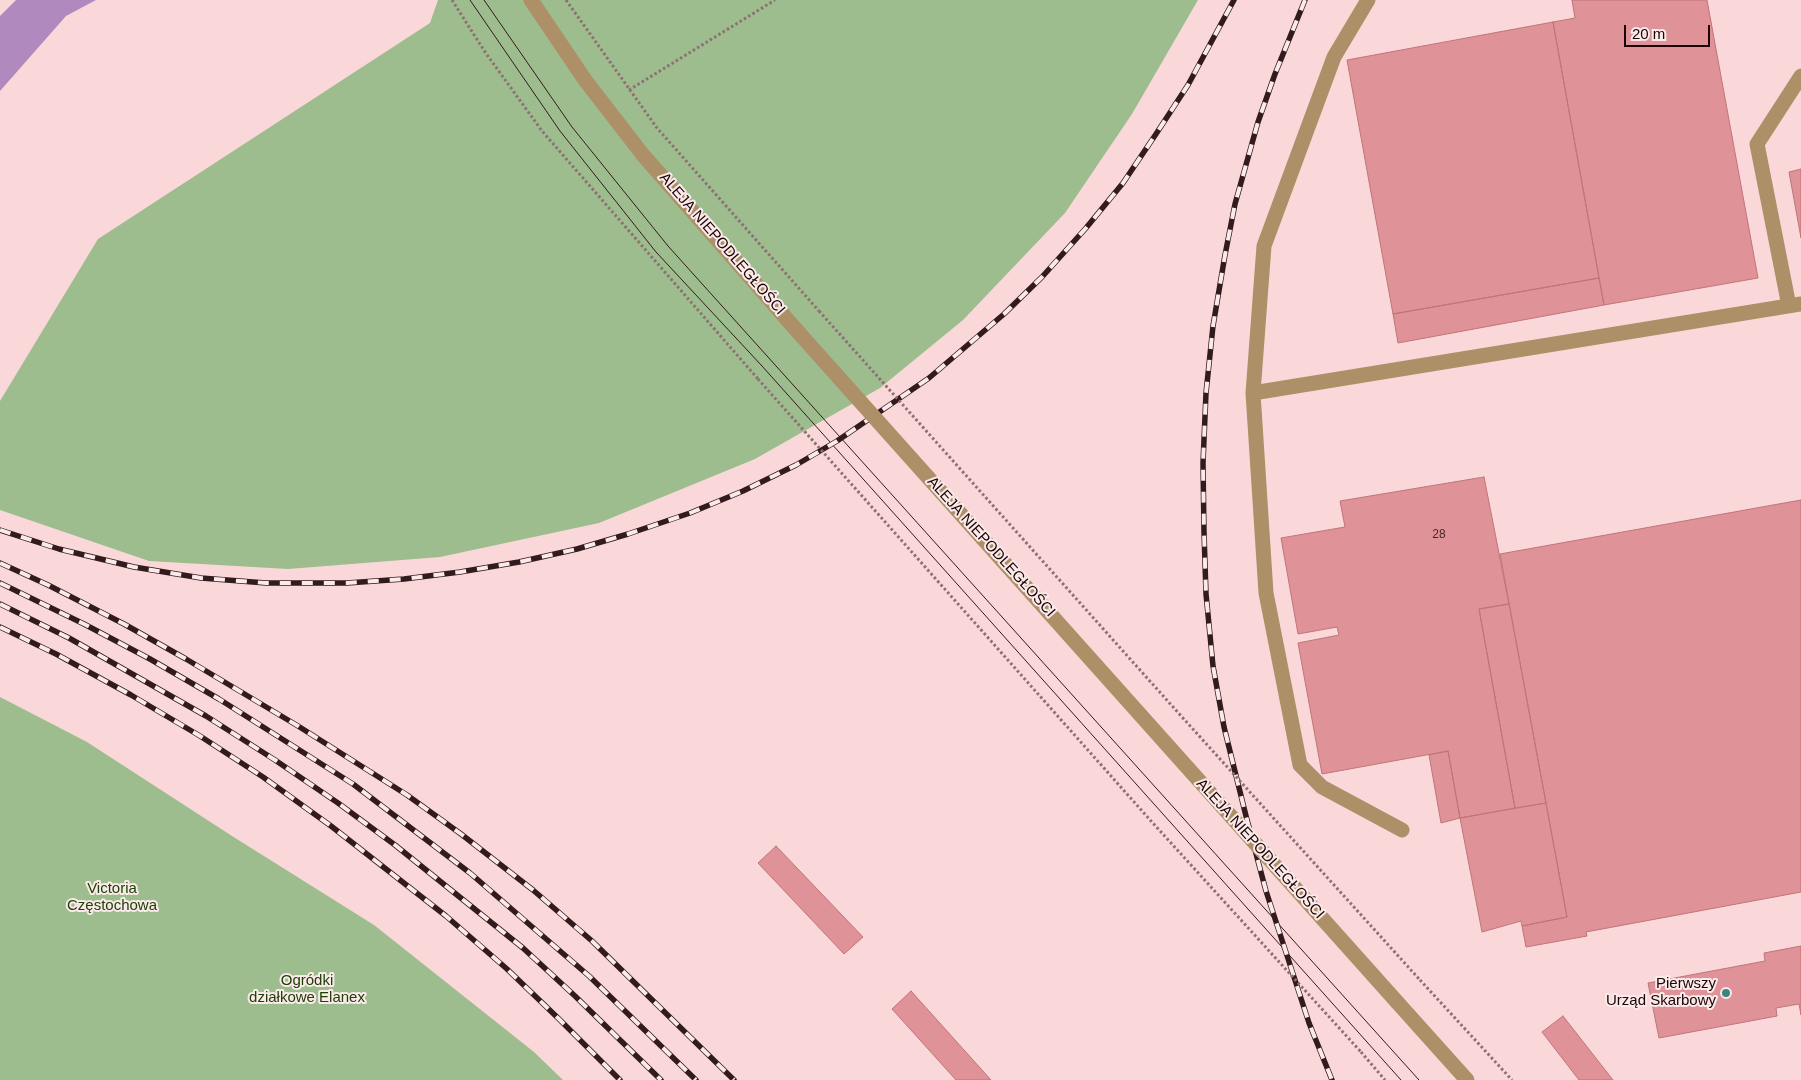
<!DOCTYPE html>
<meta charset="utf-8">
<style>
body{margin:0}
#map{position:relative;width:1801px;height:1080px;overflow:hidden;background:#fad8d9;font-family:Helvetica,sans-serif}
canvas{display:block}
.scale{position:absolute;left:1624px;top:25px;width:86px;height:22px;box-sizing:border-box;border:2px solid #1b0306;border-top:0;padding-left:6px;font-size:15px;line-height:18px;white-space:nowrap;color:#1b0306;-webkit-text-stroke:4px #fbeaea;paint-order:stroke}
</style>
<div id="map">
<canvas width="1801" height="1080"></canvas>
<div class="scale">20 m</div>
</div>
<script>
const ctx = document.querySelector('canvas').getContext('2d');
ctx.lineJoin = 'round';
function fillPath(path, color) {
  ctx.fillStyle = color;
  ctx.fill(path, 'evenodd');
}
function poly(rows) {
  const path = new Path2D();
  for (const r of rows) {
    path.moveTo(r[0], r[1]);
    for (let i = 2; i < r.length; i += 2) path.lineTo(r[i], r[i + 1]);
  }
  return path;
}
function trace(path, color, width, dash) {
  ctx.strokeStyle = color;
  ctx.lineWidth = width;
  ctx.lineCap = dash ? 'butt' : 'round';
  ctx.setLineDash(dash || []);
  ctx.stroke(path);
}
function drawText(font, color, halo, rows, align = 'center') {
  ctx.font = font + ' Helvetica,sans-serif';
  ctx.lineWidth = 4;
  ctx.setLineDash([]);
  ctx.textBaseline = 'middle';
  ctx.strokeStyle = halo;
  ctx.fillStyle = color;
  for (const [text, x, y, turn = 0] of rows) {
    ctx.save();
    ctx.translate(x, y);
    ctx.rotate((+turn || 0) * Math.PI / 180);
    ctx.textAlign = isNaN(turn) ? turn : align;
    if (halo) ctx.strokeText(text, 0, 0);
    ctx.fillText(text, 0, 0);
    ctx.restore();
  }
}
fillPath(poly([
 [438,0,1198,0,1132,114,1065,213,963,320,880,388,755,459,599,523,440,557,288,569,149,561,0,510,0,401,98,239,430,23],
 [0,697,87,742,232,836,374,925,534,1052,563,1080,0,1080]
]), '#9dbd8f');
fillPath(poly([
 [16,0,96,0,66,16,0,91,0,16]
]), '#b08abf');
const building = poly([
 [1572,0,1707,0,1758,278,1604,305,1553,22,1575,18,1572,0],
 [1553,22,1599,278,1393,314,1347,60,1553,22],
 [1801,169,1801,238,1789,172,1801,169],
 [1599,278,1604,305,1398,343,1393,314,1599,278],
 [1484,477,1509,604,1479,609,1515,808,1460,818,1448,751,1322,774,1298,643,1339,635,1337,627,1298,634,1281,538,1345,527,1340,501,1484,477],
 [1801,500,1801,892,1586,932,1587,936,1526,947,1522,926,1567,917,1500,554,1801,500],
 [1509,604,1546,803,1515,808,1479,609,1509,604],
 [1448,751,1460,818,1441,823,1429,755,1448,751],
 [1546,803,1567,917,1522,926,1521,921,1482,932,1460,818,1546,803],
 [776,846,863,937,844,954,758,863,776,846],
 [1801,946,1801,1015,1799,1004,1776,1008,1777,1016,1659,1038,1648,983,1765,961,1764,953,1801,946],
 [911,991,991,1080,956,1080,892,1009,911,991],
 [1563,1016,1613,1080,1579,1080,1542,1032,1563,1016]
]);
fillPath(building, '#df9297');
trace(building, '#bf757a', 1);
trace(poly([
 [452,0,485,52,542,131,758,379],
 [566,0,657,128,819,311],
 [629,90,775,0],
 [1420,980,1512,1080],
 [1361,1052,1385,1080]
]), '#8e7072', 3, [2.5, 2.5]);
trace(poly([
 [531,0,585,80,643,155,799,333],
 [1368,0,1334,57,1264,246,1253,393,1266,593,1300,765,1322,787,1402,830],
 [1789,306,1757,144,1801,76],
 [1253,393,1801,304],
 [1397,1002,1467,1080]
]), '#ad9067', 15);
trace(poly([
 [470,0,560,131,656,252,762,366,1401,1080],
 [484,0,572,127,668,246,1419,1080]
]), '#331a1d', 1);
const rail = poly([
 [1305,0,1275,74,1258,122,1235,204,1225,255,1213,326,1206,393,1203,463,1204,532,1206,594,1213,666,1224,727,1246,816,1266,891,1309,1023,1332,1080],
 [0,530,59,549,134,567,201,578,266,583,347,583,404,579,460,572,519,562,577,549,628,534,690,513,743,491,796,465,837,441,929,378,1004,314,1042,277,1086,228,1123,183,1156,134,1188,85,1234,0],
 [0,563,48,585,124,624,186,659,298,726,407,795,461,834,533,890,592,941,734,1080],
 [0,583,84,624,150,659,219,699,353,784,470,873,530,925,589,976,696,1080],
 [0,604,69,638,206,716,275,760,338,803,395,845,523,948,575,996,661,1080],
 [0,627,56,654,131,695,200,736,263,777,331,826,446,916,507,969,559,1019,620,1080]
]);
trace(rail, '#331a1d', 5.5);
trace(rail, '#fbeaea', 4, [11]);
trace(poly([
 [819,311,1182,717,1420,980],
 [758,379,1151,821,1361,1052]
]), '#8e7072', 3, [2.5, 2.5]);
trace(poly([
 [799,333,1397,1002]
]), '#ad9067', 15);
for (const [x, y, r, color] of [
 [1726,993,5,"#3c8484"]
]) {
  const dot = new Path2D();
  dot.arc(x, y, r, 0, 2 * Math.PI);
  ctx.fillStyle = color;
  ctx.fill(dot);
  trace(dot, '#fbeaea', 2);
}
drawText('12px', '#4c272a', null, [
 ["28",1439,535]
]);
drawText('15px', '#1b0306', '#fbeaea', [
 ["ALEJA NIEPODLEGŁOŚCI",722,244,49],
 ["ALEJA NIEPODLEGŁOŚCI",991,547,48],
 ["ALEJA NIEPODLEGŁOŚCI",1260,849,48]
]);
drawText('15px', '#1d4004', '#fbeaea', [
 ["Victoria",112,889],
 ["Częstochowa",112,906],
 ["Ogródki",307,981],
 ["działkowe Elanex",307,998]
]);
drawText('15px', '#1b0306', '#fbeaea', [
 ["Pierwszy",1716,984],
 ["Urząd Skarbowy",1716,1001]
], 'right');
</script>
